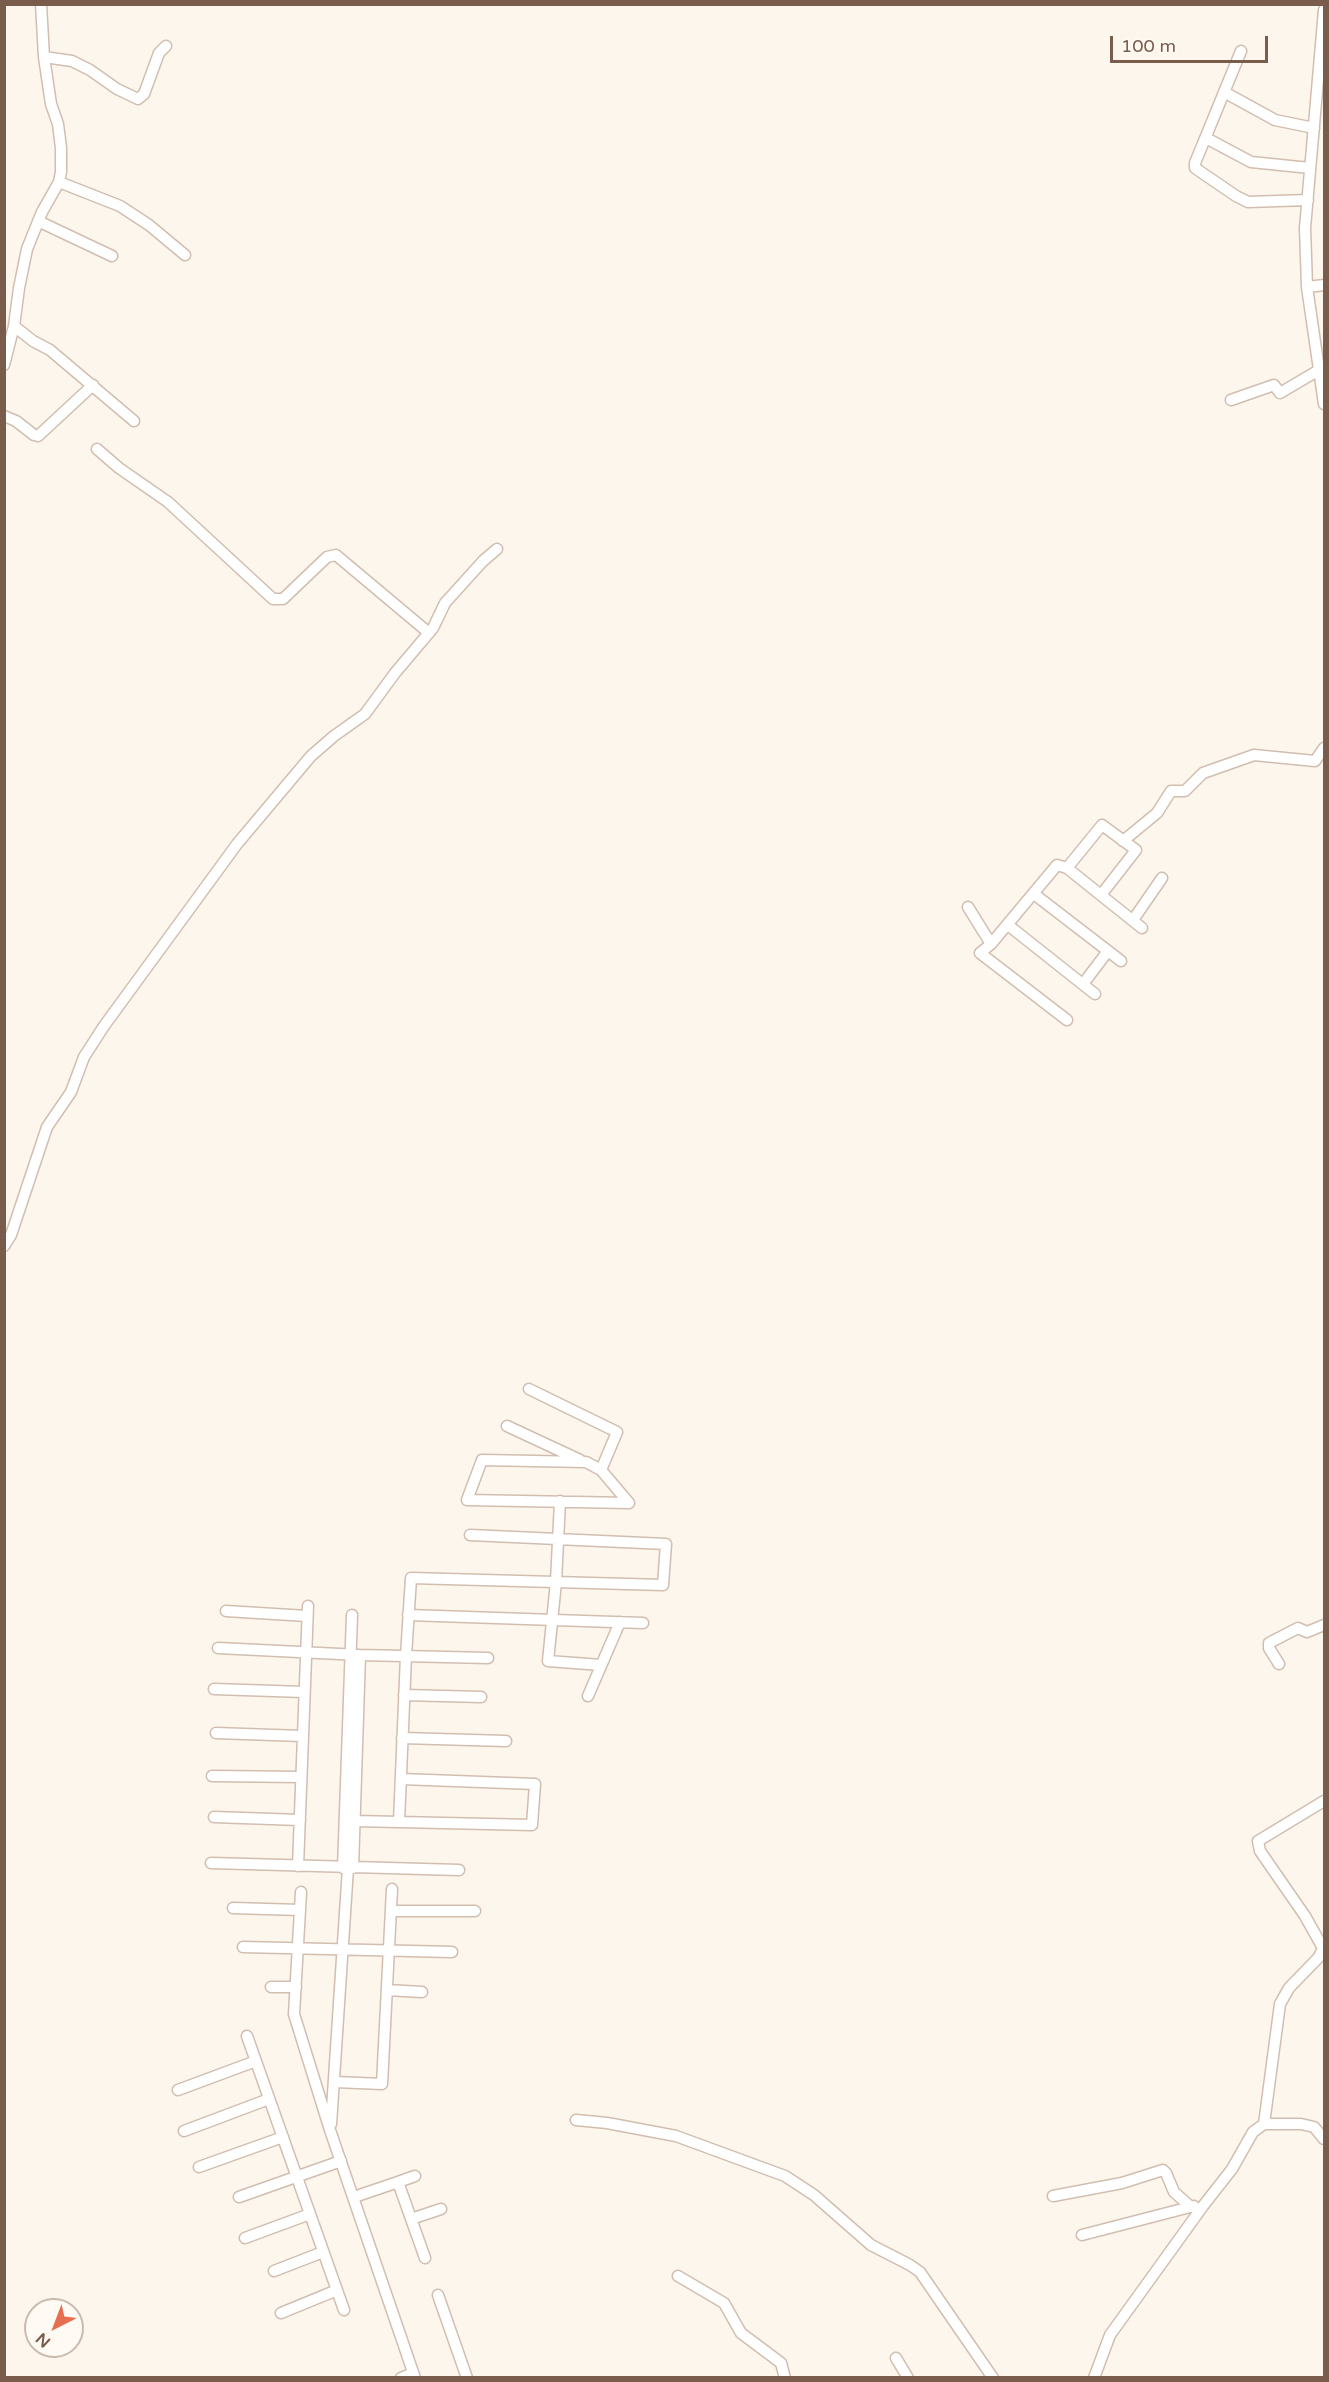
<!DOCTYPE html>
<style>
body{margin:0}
#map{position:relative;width:1329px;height:2382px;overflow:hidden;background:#fdf6ec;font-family:"Varela Round",sans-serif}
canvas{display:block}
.frame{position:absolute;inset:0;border:6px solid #7a5c4d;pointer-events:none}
.north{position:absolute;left:24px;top:2298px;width:60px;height:60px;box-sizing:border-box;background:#fffaf3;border:2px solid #cabbb1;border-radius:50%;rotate:222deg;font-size:16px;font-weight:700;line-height:24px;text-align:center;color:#7a5c4d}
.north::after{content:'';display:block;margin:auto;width:21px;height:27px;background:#e76f51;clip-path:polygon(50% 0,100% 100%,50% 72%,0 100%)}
.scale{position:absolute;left:1110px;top:36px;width:158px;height:27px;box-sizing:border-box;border:3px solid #7a5c4d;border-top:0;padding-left:8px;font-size:18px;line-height:21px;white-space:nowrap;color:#7a5c4d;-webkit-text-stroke:4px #fffaf3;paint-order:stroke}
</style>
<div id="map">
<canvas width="1329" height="2382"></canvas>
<div class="frame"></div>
<div class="north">N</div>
<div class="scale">100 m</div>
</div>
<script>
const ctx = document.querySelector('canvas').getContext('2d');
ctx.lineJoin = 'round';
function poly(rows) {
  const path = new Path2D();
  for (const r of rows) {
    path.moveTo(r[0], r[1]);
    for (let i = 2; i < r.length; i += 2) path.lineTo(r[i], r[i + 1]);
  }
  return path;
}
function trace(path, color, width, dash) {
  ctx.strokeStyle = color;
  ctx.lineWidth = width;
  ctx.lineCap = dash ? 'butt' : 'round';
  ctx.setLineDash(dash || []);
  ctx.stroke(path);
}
const minor = poly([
 [1324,10,1305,228,1307,287,1324,404],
 [1241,51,1195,163,1195,168,1236,196,1248,202,1308,200],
 [44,57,72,61,90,70,117,89,138,99,144,94,159,53,166,46],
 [1224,92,1275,120,1314,128],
 [1206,138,1251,162,1310,168],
 [59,182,120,206,149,225,185,255],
 [38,221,112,256],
 [1307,287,1324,285],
 [14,326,33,341,50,350,134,421],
 [4,365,14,326,19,288,27,249,42,212,59,182,61,172,61,148,58,124,51,104,44,57,41,4],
 [1231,400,1274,385,1280,393,1319,370],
 [4,416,16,421,34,435,38,436,93,385],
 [97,449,119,468,168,502,273,599,283,599,327,557,336,555,429,633],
 [1123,841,1157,813,1171,791,1185,791,1203,773,1254,755,1315,761,1324,748],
 [1067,868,1102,825,1136,850,1101,895],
 [1034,894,1121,961],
 [968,907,991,944],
 [1133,920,1162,878],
 [1008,925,1095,994],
 [1083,984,1108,951],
 [1067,1020,980,953,991,944,1057,865,1067,868,1142,928],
 [4,1246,11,1235,47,1127,71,1092,84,1057,104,1026,237,844,311,756,334,736,365,714,395,673,433,628,445,603,483,561,497,549],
 [529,1389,617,1432,601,1470,629,1503,467,1500,482,1460,586,1462,601,1470],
 [507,1426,580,1460],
 [560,1501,556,1582,548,1661,601,1665],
 [226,1611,307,1616],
 [408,1615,643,1623],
 [218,1648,360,1655,488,1658],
 [1279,1664,1269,1648,1269,1643,1298,1628,1307,1632,1324,1625],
 [214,1689,304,1692],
 [404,1695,481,1697],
 [588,1696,620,1622],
 [216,1733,302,1736],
 [402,1738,506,1741],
 [212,1776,301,1777],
 [214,1817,300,1820],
 [355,1821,532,1825,535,1784,401,1779],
 [399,1822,406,1656,411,1578,663,1585,666,1544,470,1535],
 [211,1863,459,1870],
 [298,1866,308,1606],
 [343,1868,352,1615],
 [353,1868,360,1655],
 [301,1892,294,2014,330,2130,415,2378],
 [233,1908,300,1910],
 [391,1911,475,1911],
 [243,1947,452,1952],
 [271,1987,296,1987],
 [387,1990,422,1992],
 [247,2036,344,2310],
 [335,2082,382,2084,392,1889],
 [178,2090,256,2061],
 [576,2120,607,2123,676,2136,785,2176,814,2195,871,2245,910,2265,920,2272,993,2378],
 [331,2124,348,1868],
 [1264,2124,1280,2004,1289,1988,1319,1957,1323,1948,1305,1916,1260,1851,1258,1841,1324,1801],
 [184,2131,269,2099],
 [199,2167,283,2137],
 [398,2182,415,2176],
 [1053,2196,1122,2183,1163,2170,1166,2173,1174,2192,1191,2207],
 [239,2197,341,2161],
 [354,2197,398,2182,425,2258],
 [411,2219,441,2209],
 [1082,2235,1194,2206],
 [245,2238,310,2214],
 [274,2271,323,2252],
 [678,2276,724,2303,741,2333,781,2363,785,2378],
 [438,2295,467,2378],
 [281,2313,337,2290],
 [896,2358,908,2378],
 [401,2378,413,2373],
 [1094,2378,1110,2335,1203,2206,1232,2169,1253,2132,1264,2124,1301,2124,1314,2127,1324,2139]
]);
trace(minor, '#d1beb0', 13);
trace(minor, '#fff', 10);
</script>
